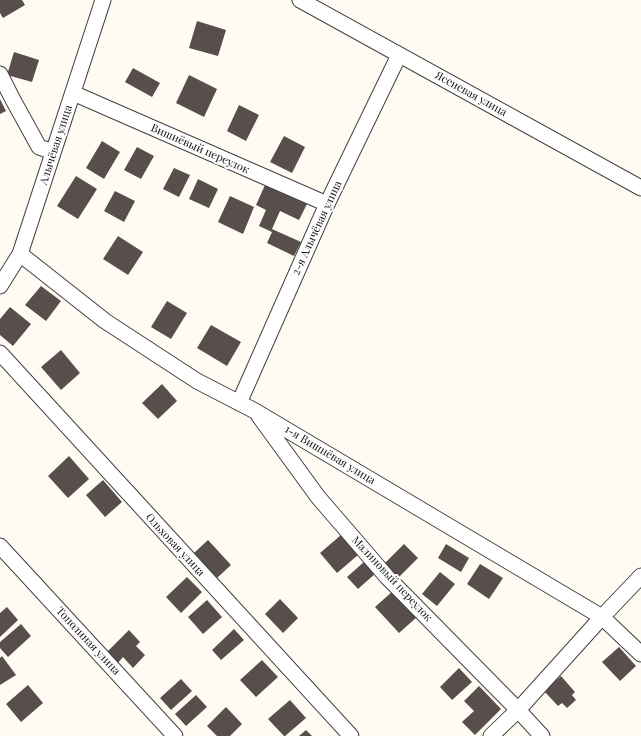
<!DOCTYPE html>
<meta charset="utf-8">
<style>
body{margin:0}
canvas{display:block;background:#fffbf2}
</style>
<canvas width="641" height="736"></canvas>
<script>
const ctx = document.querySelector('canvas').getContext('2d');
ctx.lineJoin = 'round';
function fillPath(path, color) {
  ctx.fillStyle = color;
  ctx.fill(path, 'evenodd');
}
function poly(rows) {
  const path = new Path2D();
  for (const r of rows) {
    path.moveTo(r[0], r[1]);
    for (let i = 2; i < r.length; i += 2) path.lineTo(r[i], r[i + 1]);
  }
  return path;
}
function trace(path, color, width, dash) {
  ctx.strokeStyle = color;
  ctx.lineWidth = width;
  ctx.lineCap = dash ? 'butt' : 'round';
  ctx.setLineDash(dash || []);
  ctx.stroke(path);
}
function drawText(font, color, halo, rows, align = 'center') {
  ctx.font = font + ' "Playfair Display",serif';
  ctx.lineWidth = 4;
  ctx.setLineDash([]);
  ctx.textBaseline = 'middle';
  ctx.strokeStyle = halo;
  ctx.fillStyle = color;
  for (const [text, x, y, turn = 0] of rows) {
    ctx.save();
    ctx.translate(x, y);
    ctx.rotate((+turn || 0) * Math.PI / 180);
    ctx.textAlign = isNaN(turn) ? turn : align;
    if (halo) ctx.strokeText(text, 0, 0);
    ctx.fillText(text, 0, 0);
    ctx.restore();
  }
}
fillPath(poly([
 [0,0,22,0,25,5,3,18,0,13],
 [197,21,226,30,218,56,189,48],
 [14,52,39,60,32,82,7,75],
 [133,68,160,83,152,97,125,82],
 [189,75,217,89,204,117,176,103],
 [0,99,6,111,0,114],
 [239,105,259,115,246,141,227,131],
 [284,136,305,147,292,173,270,162],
 [102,141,120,152,104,179,86,168],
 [137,147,154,156,141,179,124,170],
 [174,168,190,175,179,197,163,189],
 [76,176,97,189,78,219,57,206],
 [198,179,218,189,209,208,189,199],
 [265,185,307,204,299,220,280,211,272,229,301,242,294,256,267,243,272,232,259,226,266,210,256,205],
 [115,191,135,201,124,222,104,211],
 [230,196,254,207,243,234,218,222],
 [118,236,143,252,128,275,103,259],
 [41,286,61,301,46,321,25,305],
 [167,301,187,313,171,339,151,327],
 [10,307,31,324,13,346,0,335,0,319],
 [211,325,241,342,227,366,197,348],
 [61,350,80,373,61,390,41,367],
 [162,384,177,401,158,419,142,403],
 [69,456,89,479,68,498,48,476],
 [103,480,122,502,105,517,86,495],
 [341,535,358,555,337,573,320,553],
 [208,540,231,565,217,578,194,553],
 [404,544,418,558,398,578,384,564],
 [446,544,469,558,461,572,438,558],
 [365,561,376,573,358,589,347,577],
 [480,564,503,578,489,599,467,584],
 [440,572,455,584,437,606,422,594],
 [187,577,202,592,181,613,166,597],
 [393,591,417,617,399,633,375,607],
 [280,599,298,618,283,633,265,614],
 [207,600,222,617,203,634,188,617],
 [7,607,18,620,0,637,0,613],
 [21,624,31,636,8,657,0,648,0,642],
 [234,629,244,640,221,660,212,650],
 [129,630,140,642,136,646,145,655,133,668,123,657,118,663,107,652],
 [619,647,636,666,620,681,602,662],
 [2,656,16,675,0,685,0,658],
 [262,660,278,677,256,697,240,680],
 [459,668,472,682,452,700,440,687],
 [561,676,575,692,572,695,576,700,567,708,562,703,558,706,544,691],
 [181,679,192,691,171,710,160,698],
 [28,685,43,703,21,722,6,704],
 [479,686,501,709,475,735,462,722,474,711,464,701],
 [196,695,207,707,186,726,175,714],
 [290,700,306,718,285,736,284,736,268,719],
 [226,707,242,724,230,736,217,736,207,726],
 [306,730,312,736,299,736]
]), '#584f4c');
const minor = poly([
 [300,0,641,188],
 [0,74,12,98,39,147,53,152],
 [73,93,327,204],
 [20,254,105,321,197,381,255,411,602,617,641,654],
 [0,286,20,254,103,0],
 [0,353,351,736],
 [239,403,327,204,399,55],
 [259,416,318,497,387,577,518,710,542,736],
 [0,546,175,736],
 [491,736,518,710,602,617,641,576]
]);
trace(minor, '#424242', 17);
trace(minor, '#fff', 15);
drawText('11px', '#0f0f0f', '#fff', [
 ["Ясеневая улица",471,94,29],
 ["Алычёвая улица",56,145,-72],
 ["Вишнёвый переулок",200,149,24],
 ["2-я Алычёвая улица",317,228,-65],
 ["1-я Вишнёвая улица",330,455,31],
 ["Ольховая улица",175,545,47],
 ["Малиновый переулок",392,579,47],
 ["Тополиная улица",88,641,47]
]);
</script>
